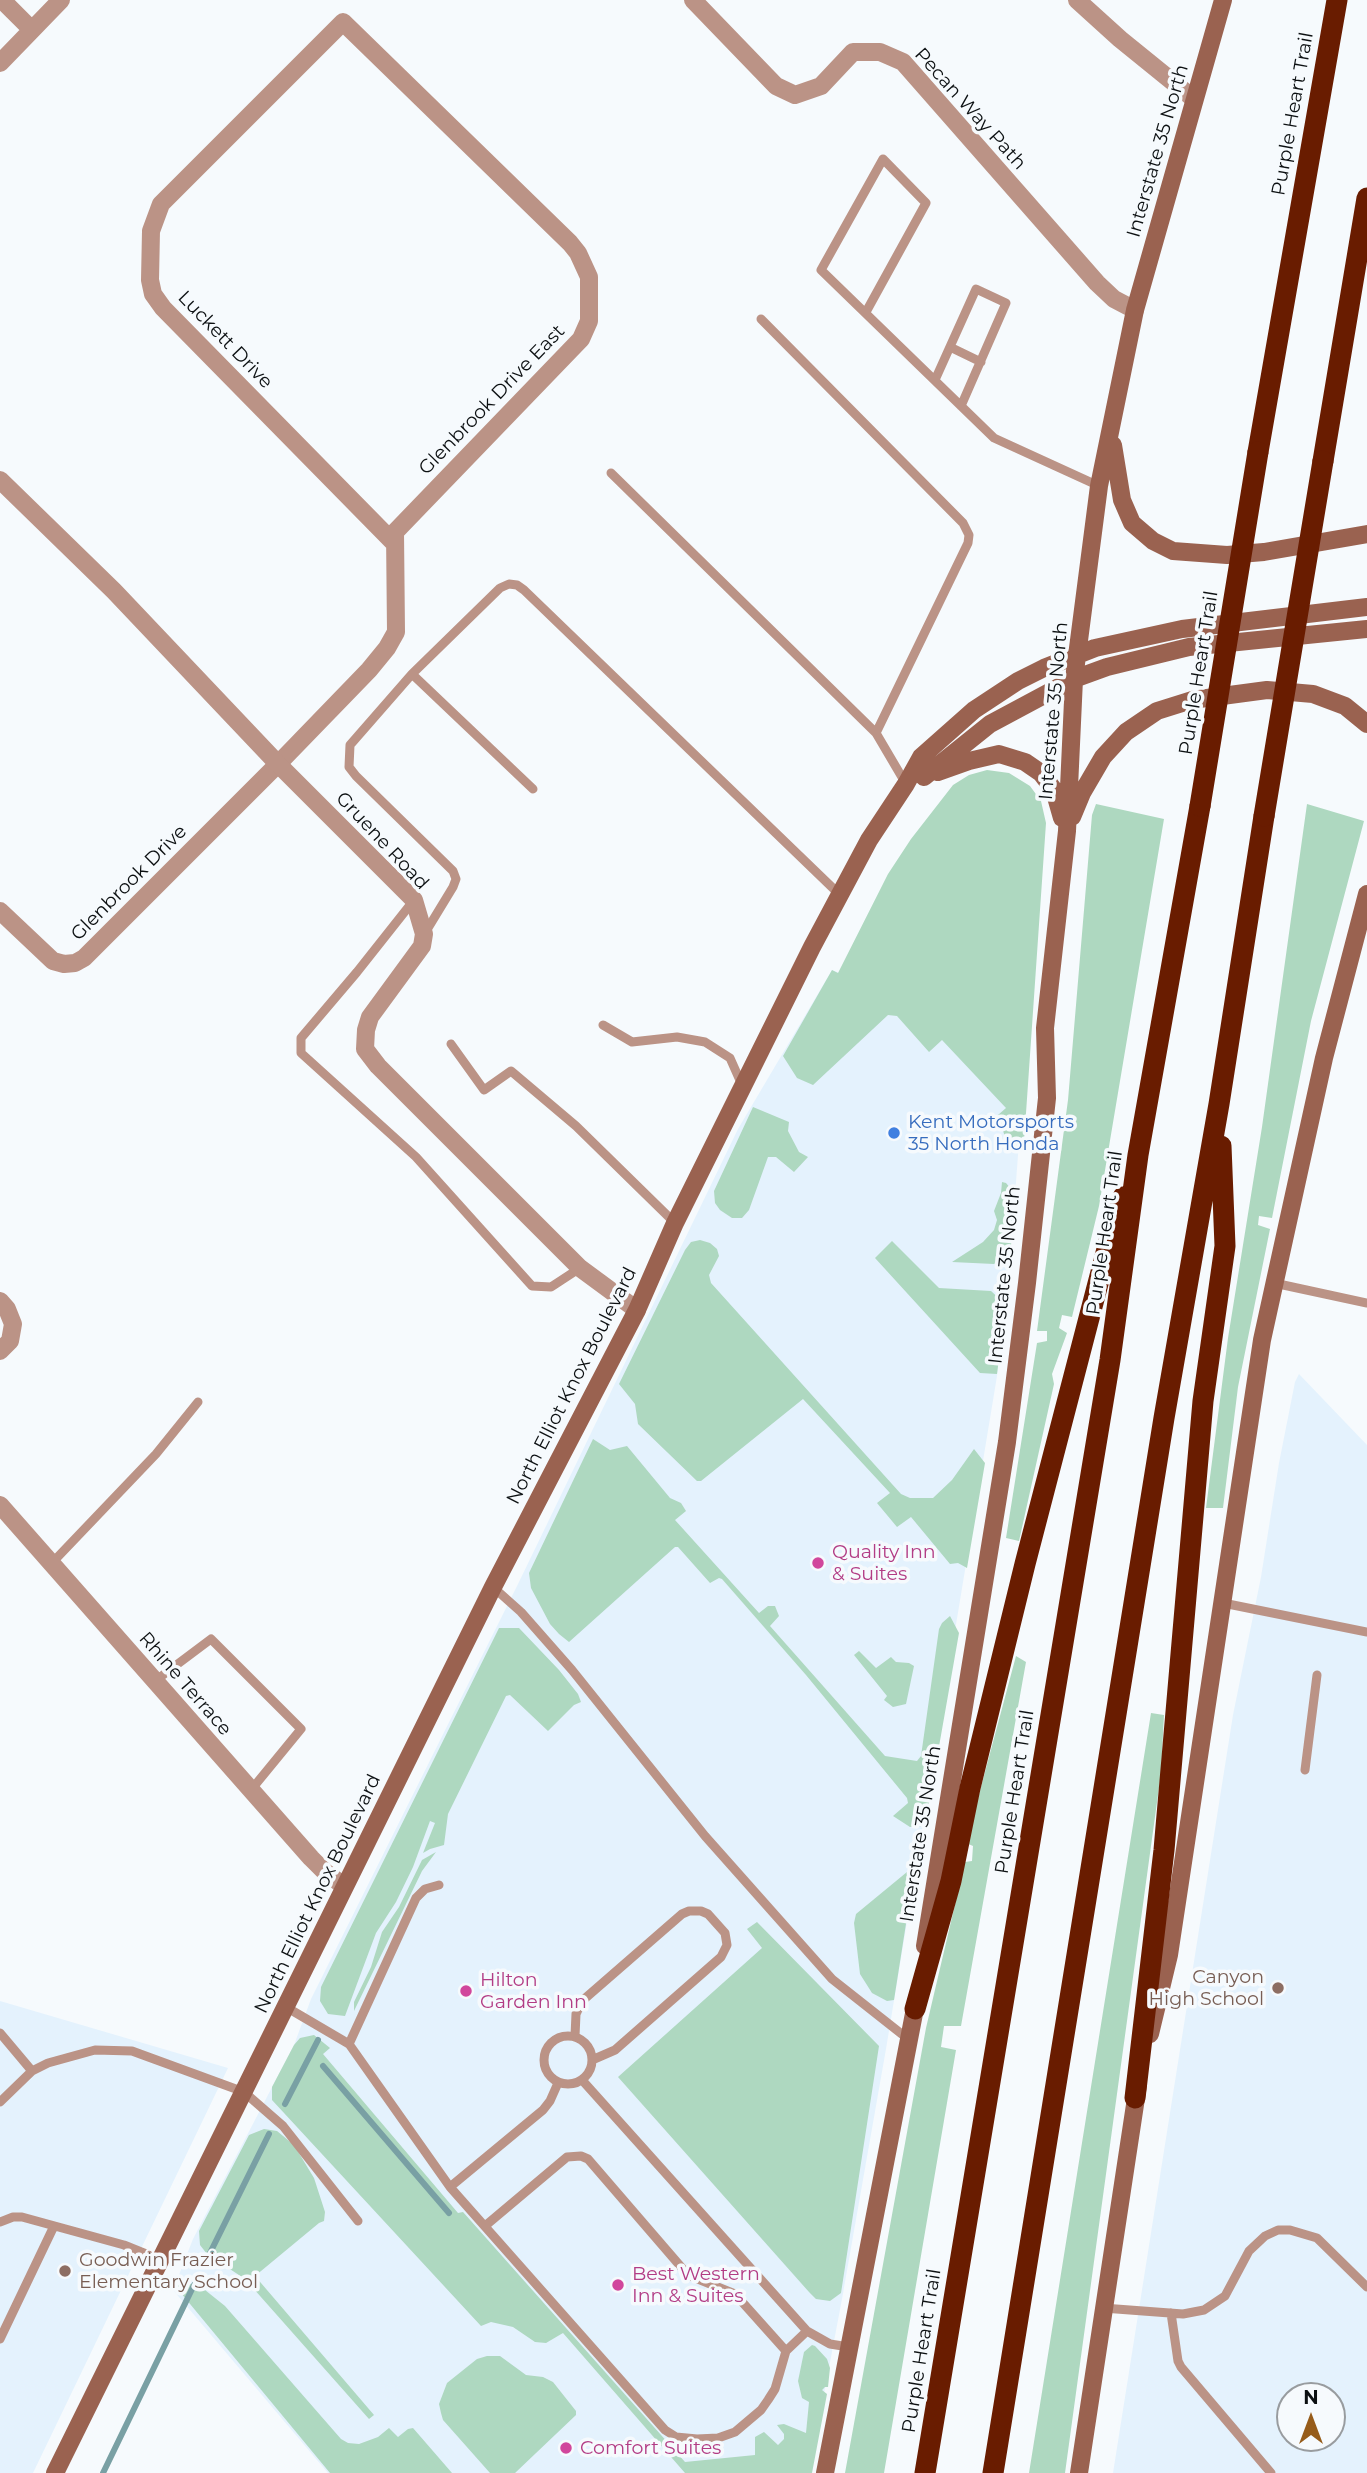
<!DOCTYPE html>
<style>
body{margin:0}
#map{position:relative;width:1367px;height:2473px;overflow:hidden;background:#f6fafd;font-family:Montserrat,sans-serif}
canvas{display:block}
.north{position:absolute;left:1276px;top:2382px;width:70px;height:70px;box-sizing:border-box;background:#f6fafd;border:2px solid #989c9f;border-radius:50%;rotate:0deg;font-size:19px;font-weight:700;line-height:28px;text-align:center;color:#0c1012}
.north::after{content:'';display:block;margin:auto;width:24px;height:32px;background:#965c1a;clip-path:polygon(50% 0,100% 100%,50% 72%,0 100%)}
</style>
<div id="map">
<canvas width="1367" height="2473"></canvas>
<div class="north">N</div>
</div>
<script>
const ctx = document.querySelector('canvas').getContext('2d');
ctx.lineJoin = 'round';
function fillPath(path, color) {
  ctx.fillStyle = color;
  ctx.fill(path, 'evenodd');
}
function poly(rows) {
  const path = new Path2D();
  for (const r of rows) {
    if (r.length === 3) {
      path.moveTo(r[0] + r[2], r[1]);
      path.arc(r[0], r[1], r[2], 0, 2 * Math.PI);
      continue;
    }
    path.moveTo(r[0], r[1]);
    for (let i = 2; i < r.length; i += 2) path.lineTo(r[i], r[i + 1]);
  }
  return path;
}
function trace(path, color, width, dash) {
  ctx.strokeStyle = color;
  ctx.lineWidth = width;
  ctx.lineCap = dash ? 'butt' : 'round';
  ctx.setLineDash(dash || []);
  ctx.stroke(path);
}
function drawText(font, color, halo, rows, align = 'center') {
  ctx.font = font + ' Montserrat,sans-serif';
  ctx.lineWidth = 7;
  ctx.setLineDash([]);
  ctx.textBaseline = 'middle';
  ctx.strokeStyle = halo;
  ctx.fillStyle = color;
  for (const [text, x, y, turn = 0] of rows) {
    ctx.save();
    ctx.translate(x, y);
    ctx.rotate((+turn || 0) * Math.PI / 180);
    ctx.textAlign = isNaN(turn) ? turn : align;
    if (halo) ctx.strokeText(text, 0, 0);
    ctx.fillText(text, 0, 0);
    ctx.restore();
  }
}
fillPath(poly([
 [832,970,1026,1047,1014,1209,997,1376,886,2049,842,2299,809,2473,328,2473,173,2290,193,2239,294,2045,311,1999,518,1584,738,1129],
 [1299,1374,1367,1445,1367,2473,1113,2473,1233,1715,1261,1577,1279,1463,1295,1382],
 [1290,2396,1332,2396,1332,2438,1290,2438],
 [0,2001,228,2068,33,2473,0,2473]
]), '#e4f2fd');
fillPath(poly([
 [987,770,1009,773,1030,786,1041,801,1046,823,1024,1142,1008,1153,1003,1142,1005,1137,998,1115,1006,1108,942,1040,929,1052,897,1016,888,1015,813,1085,797,1078,783,1056,832,970,838,973,888,874,911,839,953,785,969,775],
 [1096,804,1164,819,1099,1206,1072,1317,1062,1315,1059,1328,1067,1333,1052,1374,1054,1384,1019,1541,1006,1538,1037,1343,1047,1341,1047,1331,1037,1331,1068,1100,1092,815],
 [1307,804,1364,821,1311,1021,1272,1218,1259,1216,1258,1225,1270,1229,1238,1387,1223,1508,1206,1508,1228,1338,1262,1127],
 [753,1107,789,1122,788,1131,799,1152,808,1157,794,1172,776,1157,768,1157,749,1210,742,1218,732,1218,720,1210,715,1203,714,1191],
 [1002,1182,1006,1183,1016,1195,1015,1204,1009,1203,1008,1209,1015,1211,1010,1254,994,1264,952,1262,983,1242,994,1230,997,1220,994,1211,1001,1193],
 [700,1240,710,1243,717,1249,719,1256,709,1275,711,1283,901,1494,910,1498,933,1498,952,1480,974,1449,985,1463,967,1568,958,1563,950,1564,911,1517,897,1527,877,1503,890,1493,803,1399,701,1481,697,1481,638,1424,635,1404,619,1384,685,1250,691,1242],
 [892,1241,939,1288,991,1291,1006,1305,997,1374,980,1373,875,1258],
 [593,1439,610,1450,627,1446,670,1498,681,1503,686,1511,675,1520,759,1613,768,1606,775,1606,779,1616,770,1626,885,1756,917,1761,921,1756,939,1629,942,1623,950,1616,959,1633,925,1826,910,1827,893,1816,908,1803,907,1798,806,1675,722,1579,719,1578,710,1583,678,1547,675,1547,569,1642,559,1634,550,1624,531,1588,529,1573],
 [499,1628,519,1628,559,1670,578,1694,581,1702,574,1705,548,1731,510,1695,506,1696,448,1814,444,1845,430,1849,423,1853,435,1823,430,1821,413,1867,396,1902,376,1933,345,2016,328,2014,320,2001,321,1987],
 [859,1651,876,1668,891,1657,896,1662,909,1663,914,1666,906,1704,893,1707,884,1700,887,1696,854,1655],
 [1016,1656,1026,1662,961,2026,944,2026,941,2047,956,2050,884,2473,845,2473,926,2028,965,1862,972,1861,973,1846,966,1843],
 [1151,1713,1164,1715,1161,1773,1065,2473,1029,2473],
 [436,1852,422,1871,354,2011,354,2002,371,1967,382,1932,399,1907,422,1860],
 [907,1872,914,1873,894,2000,887,2001,872,1993,860,1974,854,1923,856,1914],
 [757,1922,879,2046,841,2293,830,2301,816,2299,809,2292,618,2077,762,1948,747,1929],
 [314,2035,330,2048,323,2054,458,2213,463,2212,685,2462,755,2455,755,2437,764,2432,778,2445,784,2439,784,2434,777,2425,784,2424,806,2433,809,2402,802,2398,798,2381,804,2352,812,2345,815,2346,827,2359,830,2368,828,2387,825,2387,822,2390,827,2394,812,2473,685,2473,563,2333,546,2343,535,2342,513,2327,491,2322,481,2326,272,2100,272,2087,294,2045,300,2038],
 [264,2129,277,2131,294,2145,314,2178,325,2212,324,2221,319,2223,255,2276,374,2415,369,2419,245,2279,207,2254,200,2245,199,2231,249,2135],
 [181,2282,200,2286,225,2306,341,2439,348,2443,359,2444,378,2437,389,2428,398,2437,408,2429,413,2428,452,2473,330,2473,176,2287],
 [487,2356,500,2356,526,2375,543,2377,553,2382,576,2411,576,2415,515,2473,490,2473,443,2420,441,2413,439,2404,447,2383,477,2359]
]), '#aed8c0');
trace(poly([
 [323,2066,449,2213],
 [285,2104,318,2040],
 [210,2253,269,2134],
 [103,2473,194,2285]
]), '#79a0a4', 6);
trace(poly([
 [866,312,926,203,883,159,821,270,994,438,1099,486],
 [761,319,963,523,969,535,968,543,876,733],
 [950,347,981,362],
 [935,380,976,289,1006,303,961,406],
 [611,473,876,733,906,784],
 [412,674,533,789],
 [414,900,357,972,301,1038,301,1053,416,1157,532,1286,551,1287,580,1268],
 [425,933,453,887,456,879,453,871,356,776,349,767,350,745,412,674,500,588,509,584,517,585,524,590,839,894],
 [603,1025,632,1042,677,1037,705,1042,730,1058,742,1085],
 [451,1044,484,1090,511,1071,576,1126,675,1223],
 [1274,1283,1367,1303],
 [51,1564,156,1454,198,1402],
 [493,1587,521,1612,572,1670,705,1836,832,1979,908,2039],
 [1223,1603,1367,1632],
 [155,1681,211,1639,301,1729,251,1790],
 [1305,1770,1317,1675],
 [286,2007,349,2044,450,2187,665,2430,676,2437,697,2439,718,2438,735,2432,761,2410,768,2400,775,2389,786,2351,807,2331],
 [0,2033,32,2071],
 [575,2036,576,2014,582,2001,682,1914,689,1911,701,1911,708,1914,725,1933,727,1945,721,1957,615,2050,592,2060],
 [568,2060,24],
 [349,2044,416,1898,425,1889,439,1885],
 [582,2080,807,2331,830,2344,849,2347],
 [0,2102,32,2071,48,2063,95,2050,132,2051,244,2092,283,2126,358,2221],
 [450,2187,543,2110,550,2101,558,2083],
 [0,2222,13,2217,22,2217,124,2245,161,2260],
 [485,2226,567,2157,581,2156,588,2159,688,2275,735,2294,786,2351],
 [1103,2308,1183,2314,1204,2310,1225,2296,1249,2251,1265,2236,1278,2230,1290,2230,1317,2238,1367,2287],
 [1171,2313,1178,2361,1181,2367,1271,2473],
 [0,2339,54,2226]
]), '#bb9386', 9);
trace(poly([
 [2,0,32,30],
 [693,0,776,86,795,95,821,86,853,52,880,52,903,62,1097,283,1114,299,1135,310],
 [1077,0,1120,39,1194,99],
 [0,63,61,0],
 [0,911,53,961,64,964,75,963,84,958,278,764,369,670,387,648,396,632,395,532,581,339,589,321,589,277,578,253,570,243,343,22,161,204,151,231,150,280,153,294,163,308,395,544],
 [0,1301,7,1309,13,1324,10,1341,0,1351],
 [0,1505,311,1858,325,1872,344,1886]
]), '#bb9386', 18);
trace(poly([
 [0,480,114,591,278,764,414,900,424,934,422,946,370,1017,366,1030,365,1049,378,1066,580,1268,637,1310]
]), '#bb9386', 18);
trace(poly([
 [1113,445,1122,500,1132,523,1153,541,1173,551,1227,555,1264,552,1367,534],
 [938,772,969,761,999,754,1025,762,1041,773,1054,790,1062,818],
 [924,777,990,724,1074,679,1107,667,1189,647,1367,629],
 [1072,817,1082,793,1103,757,1126,732,1157,711,1192,700,1267,690,1313,694,1345,706,1367,724],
 [925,1946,1007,1442,1027,1283,1047,1098,1045,1028,1067,831,1074,679,1099,486,1135,310,1223,0],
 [1150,2034,1169,1955,1262,1340,1324,1058,1367,894],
 [55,2473,493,1587,637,1310,675,1223,812,947,869,840,906,784,921,757,974,710,1018,681,1044,668,1095,648,1182,629,1367,607],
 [825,2473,917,1998],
 [1079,2473,1138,2085]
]), '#9a6250', 18);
trace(poly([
 [1258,452,1337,0],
 [1323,461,1367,198],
 [915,2009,951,1881,970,1788,1025,1564,1113,1226,1123,1197],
 [1135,2098,1164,1850,1203,1401,1225,1246,1221,1146],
 [925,2473,1110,1360,1138,1155,1200,806],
 [993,2473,1164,1418,1219,1104,1264,816]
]), '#691c00', 21);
trace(poly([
 [1200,806,1258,452],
 [1264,816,1323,461]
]), '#691c00', 21);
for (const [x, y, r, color] of [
 [894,1133,7,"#3f7fe0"],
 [818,1563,7,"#d1479c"],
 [1278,1988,7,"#8d6e63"],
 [466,1991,7,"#d1479c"],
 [65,2271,7,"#8d6e63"],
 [618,2285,7,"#d1479c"],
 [566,2448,7,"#d1479c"]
]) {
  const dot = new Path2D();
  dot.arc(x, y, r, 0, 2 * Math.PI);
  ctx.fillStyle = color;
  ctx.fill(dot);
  trace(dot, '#f6fafd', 2.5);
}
drawText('19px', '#0c1012', '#f6fafd', [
 ["Pecan Way Path",970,109,48],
 ["Purple Heart Trail",1293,114,-80],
 ["Interstate 35 North",1158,151,-74],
 ["Luckett Drive",225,340,46],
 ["Glenbrook Drive East",492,400,-46],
 ["Purple Heart Trail",1199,673,-81],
 ["Interstate 35 North",1054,711,-85],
 ["Gruene Road",382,841,47],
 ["Glenbrook Drive",129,883,-45],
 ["Purple Heart Trail",1105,1233,-82],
 ["Interstate 35 North",1005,1275,-84],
 ["North Elliot Knox Boulevard",572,1386,-63],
 ["Rhine Terrace",185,1684,49],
 ["Purple Heart Trail",1015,1792,-81],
 ["Interstate 35 North",921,1834,-81],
 ["North Elliot Knox Boulevard",318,1894,-64],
 ["Purple Heart Trail",922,2351,-81]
]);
drawText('19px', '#366cbe', '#f6fafd', [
 ["Kent Motorsports",908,1122],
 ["35 North Honda",908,1144]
], 'left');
drawText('19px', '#b23c85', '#f6fafd', [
 ["Quality Inn",832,1552],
 ["& Suites",832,1574],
 ["Hilton",480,1980],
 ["Garden Inn",480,2002],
 ["Best Western",632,2274],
 ["Inn & Suites",632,2296],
 ["Comfort Suites",580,2448]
], 'left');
drawText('19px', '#785e54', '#f6fafd', [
 ["Canyon",1264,1977],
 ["High School",1264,1999],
 ["Goodwin Frazier",79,2260,"left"],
 ["Elementary School",79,2282,"left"]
], 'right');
</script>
